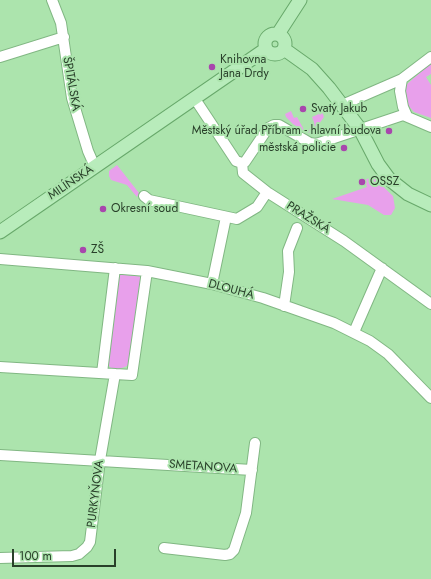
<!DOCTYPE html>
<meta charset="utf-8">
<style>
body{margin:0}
#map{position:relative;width:431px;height:579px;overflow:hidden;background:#ace4ad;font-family:Jost,sans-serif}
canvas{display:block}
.scale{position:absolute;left:12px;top:549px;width:104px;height:18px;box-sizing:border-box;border:2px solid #29402a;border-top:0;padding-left:5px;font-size:12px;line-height:14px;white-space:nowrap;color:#29402a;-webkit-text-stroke:3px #ace4ad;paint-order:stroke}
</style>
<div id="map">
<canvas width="431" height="579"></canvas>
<div class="scale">100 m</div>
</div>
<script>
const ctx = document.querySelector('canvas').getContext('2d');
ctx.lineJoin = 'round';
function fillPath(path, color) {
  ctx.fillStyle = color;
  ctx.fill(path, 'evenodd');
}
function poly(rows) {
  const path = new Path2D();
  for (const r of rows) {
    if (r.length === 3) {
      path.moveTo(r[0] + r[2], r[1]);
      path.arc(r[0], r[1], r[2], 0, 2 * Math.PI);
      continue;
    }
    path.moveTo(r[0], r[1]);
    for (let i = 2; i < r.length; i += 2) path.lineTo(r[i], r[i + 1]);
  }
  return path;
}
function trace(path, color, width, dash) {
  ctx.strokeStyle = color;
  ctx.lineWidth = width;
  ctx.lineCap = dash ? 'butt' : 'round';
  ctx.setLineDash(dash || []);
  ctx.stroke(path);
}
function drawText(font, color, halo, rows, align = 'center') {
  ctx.font = font + ' Jost,sans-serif';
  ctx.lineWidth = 4;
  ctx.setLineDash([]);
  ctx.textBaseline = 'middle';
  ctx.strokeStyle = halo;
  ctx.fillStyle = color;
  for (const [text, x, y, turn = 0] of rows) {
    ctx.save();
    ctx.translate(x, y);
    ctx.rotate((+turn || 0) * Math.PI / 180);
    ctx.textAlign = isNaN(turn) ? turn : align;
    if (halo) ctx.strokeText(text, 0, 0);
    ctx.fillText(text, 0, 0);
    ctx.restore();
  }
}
fillPath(poly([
 [431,63,431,74,426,77,431,85,431,118,414,112,407,104,405,100,405,89,406,85],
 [291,111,294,118,297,117,303,128,308,130,313,127,314,122,312,117,319,114,318,112,322,112,324,117,314,131,307,133,293,124,286,117,285,114],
 [117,165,139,193,137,197,127,185,111,180,109,176,109,171],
 [373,177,393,196,395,208,391,215,384,215,368,205,332,199,367,187,364,180],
 [115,274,145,277,130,362,127,366,119,369,111,368,107,364]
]), '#e8a0eb');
const minor = poly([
 [52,0,61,23,72,98,88,151,95,167],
 [0,57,64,37],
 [195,99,236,161,242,163],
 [342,105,402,79],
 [407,116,403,107,400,91,402,79,431,57],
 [242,163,243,173,267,192,344,241,431,304],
 [242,163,245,162,268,128,274,125,279,125,310,143,316,144,403,115,431,127],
 [144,196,149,200,237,219,257,207,267,192],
 [0,259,147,271,212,284,263,298,334,323,370,341,388,354,431,398],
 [212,284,226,217],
 [284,306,289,272,288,251,297,228],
 [354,332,382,268],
 [0,367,132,375,147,271],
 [102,373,115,268],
 [0,455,252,470],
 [164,548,225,555,230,554,234,550,246,513,255,443],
 [0,558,72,556,79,554,87,547,90,542,100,460,115,374]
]);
const major = poly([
 [275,44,10],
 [278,34,300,0],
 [284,49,312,69,329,88,360,129,378,164,389,179,408,194,431,205],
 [0,232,266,49]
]);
trace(minor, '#81b783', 12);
trace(major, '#67a86a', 15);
trace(minor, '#fff', 10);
trace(major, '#b8ecbb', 13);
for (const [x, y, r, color] of [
 [212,67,4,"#a846ad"],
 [303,109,4,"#a846ad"],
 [389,131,4,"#a846ad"],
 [344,148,4,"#a846ad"],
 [362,182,4,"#a846ad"],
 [103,209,4,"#a846ad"],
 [83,250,4,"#a846ad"]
]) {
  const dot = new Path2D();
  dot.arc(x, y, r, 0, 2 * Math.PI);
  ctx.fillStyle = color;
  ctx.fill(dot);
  trace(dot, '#ace4ad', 1.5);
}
drawText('12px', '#29402a', '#ace4ad', [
 ["Knihovna",220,60],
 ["Jana Drdy",220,74],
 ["Svatý Jakub",311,109],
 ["Městský úřad Příbram - hlavní budova",381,131,"right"],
 ["městská policie",336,148,"right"],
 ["OSSZ",370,182],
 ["Okresní soud",111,209],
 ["ZŠ",91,250]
], 'left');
drawText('12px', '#29402a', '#ace4ad', [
 ["ŠPITÁLSKÁ",71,84,80],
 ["MILÍNSKÁ",71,183,-34],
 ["PRAŽSKÁ",308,218,32],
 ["DLOUHÁ",231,290,15],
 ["SMETANOVA",203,467,4],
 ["PURKYŇOVA",96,494,-83]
]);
</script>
